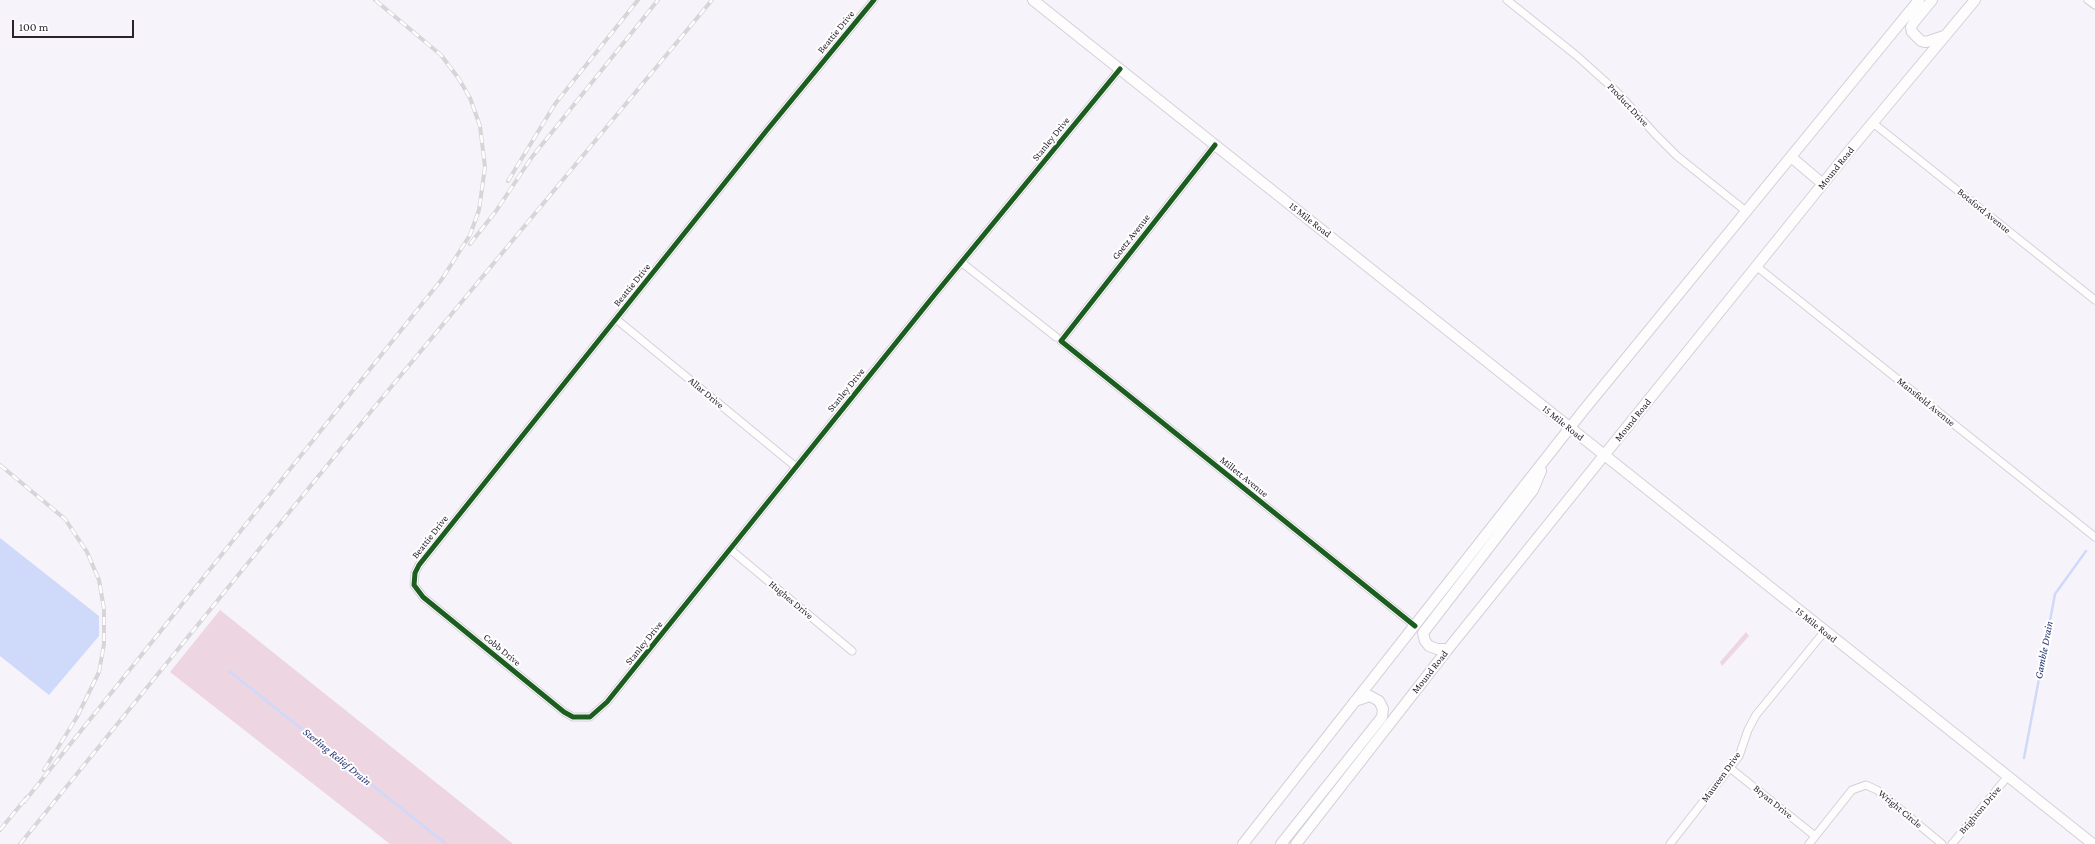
<!DOCTYPE html>
<style>
body{margin:0}
#map{position:relative;width:2095px;height:844px;overflow:hidden;background:#f7f3fa;font-family:"Crimson Pro",serif}
canvas{display:block}
.scale{position:absolute;left:12px;top:20px;width:122px;height:18px;box-sizing:border-box;border:2px solid #2a232f;border-top:0;padding-left:5px;font-size:12px;line-height:14px;white-space:nowrap;color:#2a232f;-webkit-text-stroke:3px #fff;paint-order:stroke}
</style>
<div id="map">
<canvas width="2095" height="844"></canvas>
<div class="scale">100 m</div>
</div>
<script>
const ctx = document.querySelector('canvas').getContext('2d');
ctx.lineJoin = 'round';
function fillPath(path, color) {
  ctx.fillStyle = color;
  ctx.fill(path, 'evenodd');
}
function poly(rows) {
  const path = new Path2D();
  for (const r of rows) {
    path.moveTo(r[0], r[1]);
    for (let i = 2; i < r.length; i += 2) path.lineTo(r[i], r[i + 1]);
  }
  return path;
}
function trace(path, color, width, dash) {
  ctx.strokeStyle = color;
  ctx.lineWidth = width;
  ctx.lineCap = dash ? 'butt' : 'round';
  ctx.setLineDash(dash || []);
  ctx.stroke(path);
}
function drawText(font, color, halo, rows, align = 'center') {
  ctx.font = font + ' "Crimson Pro",serif';
  ctx.lineWidth = 4;
  ctx.setLineDash([]);
  ctx.textBaseline = 'middle';
  ctx.strokeStyle = halo;
  ctx.fillStyle = color;
  for (const [text, x, y, turn = 0] of rows) {
    ctx.save();
    ctx.translate(x, y);
    ctx.rotate((+turn || 0) * Math.PI / 180);
    ctx.textAlign = isNaN(turn) ? turn : align;
    if (halo) ctx.strokeText(text, 0, 0);
    ctx.fillText(text, 0, 0);
    ctx.restore();
  }
}
fillPath(poly([
 [220,610,513,844,390,844,170,672],
 [1746,632,1749,636,1722,666,1720,662]
]), '#eed5e2');
fillPath(poly([
 [0,538,99,616,99,636,49,695,0,656]
]), '#cfd9fa');
trace(poly([
 [229,671,446,844],
 [2024,758,2055,594,2086,551]
]), '#cfd9fa', 2.5);
const minor = poly([
 [874,0,767,130,419,565,415,573,414,585,423,597,564,712,573,717,590,717,607,702,936,293,1120,69],
 [1507,0,1577,56,1617,92,1655,134,1677,156,1747,212],
 [2088,0,2095,5],
 [1873,123,2095,300],
 [1215,145,1061,341,1415,626],
 [961,262,1056,337],
 [1756,266,2095,537],
 [616,319,796,467],
 [731,550,852,651],
 [1730,768,1815,836],
 [1670,844,1739,756,1748,730,1756,715,1824,632],
 [1809,844,1852,790,1866,785,1877,790,1942,844],
 [1952,844,2008,776]
]);
const secondary = poly([
 [1033,0,2093,844],
 [1932,0,1914,22,1911,27,1912,32,1921,41,1926,42,1944,36],
 [1791,157,1823,184],
 [1448,649,1437,649,1429,646,1425,641,1423,633,1533,490,1541,471],
 [1243,844,1583,411,1919,0],
 [1281,844,1382,717,1383,709,1379,701,1370,696,1355,701],
 [1296,844,1448,649,1850,150,1975,0]
]);
trace(minor, '#d5cfd9', 9);
trace(secondary, '#d5cfd9', 12);
trace(minor, '#fefdfe', 7);
trace(secondary, '#fefdfe', 10);
const rail = poly([
 [508,181,555,104,638,0],
 [470,244,496,211,532,157,658,0],
 [0,465,65,519,87,552,99,580,104,609,104,644,99,672,77,717,44,770],
 [24,802,442,279,470,235,479,210,485,167,480,126,470,98,459,79,441,55,375,0],
 [0,830,27,797],
 [20,844,377,404,712,0]
]);
trace(rail, '#d7d5d7', 4);
trace(rail, '#fff', 2.5, [8]);
trace(poly([
 [874,0,767,130,419,565,415,573,414,585,423,597,564,712,573,717,590,717,607,702,936,293,1120,69],
 [1215,145,1061,341,1415,626]
]), '#1b5e20', 5);
drawText('10px', '#2a232f', '#fff', [
 ["Beattie Drive",836,32,-51],
 ["Product Drive",1628,105,47],
 ["Stanley Drive",1051,139,-51],
 ["Mound Road",1836,168,-51],
 ["Botsford Avenue",1984,211,39],
 ["15 Mile Road",1310,220,38],
 ["Goetz Avenue",1131,237,-52],
 ["Beattie Drive",632,285,-51],
 ["Stanley Drive",846,390,-51],
 ["Allar Drive",706,393,40],
 ["Mansfield Avenue",1926,402,39],
 ["Mound Road",1633,420,-51],
 ["15 Mile Road",1563,423,39],
 ["Millett Avenue",1244,477,39],
 ["Beattie Drive",430,537,-52],
 ["Hughes Drive",791,600,40],
 ["15 Mile Road",1816,625,39],
 ["Stanley Drive",644,643,-51],
 ["Cobb Drive",502,650,39],
 ["Mound Road",1430,672,-52],
 ["Maureen Drive",1721,777,-54],
 ["Bryan Drive",1773,802,39],
 ["Wright Circle",1900,809,40],
 ["Brighton Drive",1980,810,-50]
]);
drawText('italic 11px', '#233271', '#fff', [
 ["Gamble Drain",2044,650,-79],
 ["Sterling Relief Drain",337,757,39]
]);
</script>
